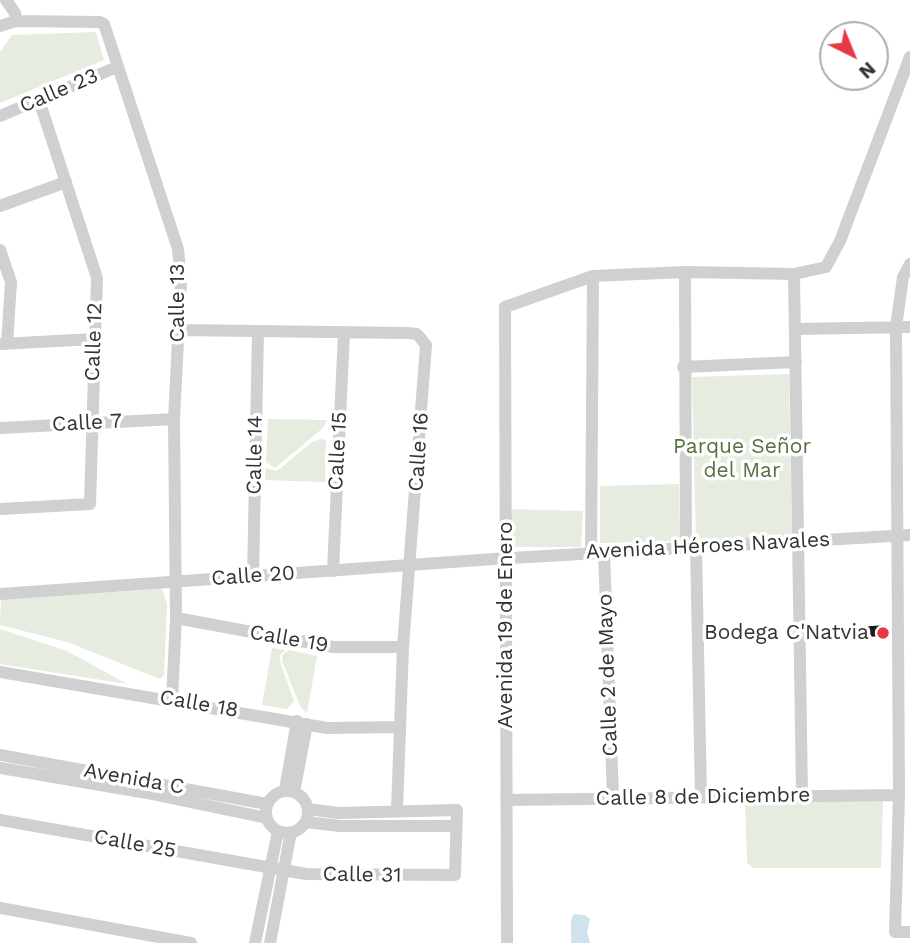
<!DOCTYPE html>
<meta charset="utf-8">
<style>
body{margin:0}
#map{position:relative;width:910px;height:943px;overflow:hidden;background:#fff;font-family:"Work Sans",sans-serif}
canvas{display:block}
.north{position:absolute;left:819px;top:21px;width:70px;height:70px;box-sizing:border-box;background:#fff;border:2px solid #adadad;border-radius:50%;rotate:137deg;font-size:19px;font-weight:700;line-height:28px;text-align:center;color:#333}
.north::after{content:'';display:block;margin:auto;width:24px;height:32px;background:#e63946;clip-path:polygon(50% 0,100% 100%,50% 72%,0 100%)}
</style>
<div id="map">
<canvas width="910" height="943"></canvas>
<div class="north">N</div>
</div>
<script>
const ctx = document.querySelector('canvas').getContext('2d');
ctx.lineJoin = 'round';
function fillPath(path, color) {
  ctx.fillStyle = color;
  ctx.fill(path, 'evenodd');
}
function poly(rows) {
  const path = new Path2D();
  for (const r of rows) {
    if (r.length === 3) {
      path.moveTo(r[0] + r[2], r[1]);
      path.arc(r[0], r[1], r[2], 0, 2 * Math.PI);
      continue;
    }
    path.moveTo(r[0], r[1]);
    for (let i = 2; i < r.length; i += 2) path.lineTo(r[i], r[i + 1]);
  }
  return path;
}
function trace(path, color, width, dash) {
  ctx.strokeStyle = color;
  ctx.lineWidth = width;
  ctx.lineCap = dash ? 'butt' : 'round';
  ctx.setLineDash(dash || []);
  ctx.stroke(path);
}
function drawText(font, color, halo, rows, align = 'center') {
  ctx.font = font + ' "Work Sans",sans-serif';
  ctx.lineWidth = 7;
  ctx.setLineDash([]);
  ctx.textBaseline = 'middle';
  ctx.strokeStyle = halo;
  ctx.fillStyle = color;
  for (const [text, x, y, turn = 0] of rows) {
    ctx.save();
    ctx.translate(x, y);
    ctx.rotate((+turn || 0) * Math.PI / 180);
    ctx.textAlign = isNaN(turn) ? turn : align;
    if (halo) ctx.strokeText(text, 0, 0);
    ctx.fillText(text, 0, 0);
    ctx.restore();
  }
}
fillPath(poly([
 [96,32,104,60,0,103,0,52,12,35],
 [789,374,792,541,696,544,692,377],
 [268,419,327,420,323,428,275,468,266,462],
 [321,439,326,440,325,482,265,480,266,468,277,471,312,442],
 [679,484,680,541,600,543,600,486],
 [504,509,583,511,581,547,511,547],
 [162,589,167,604,164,675,160,679,67,642,0,625,1,599],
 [0,629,67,651,127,684,0,664],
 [272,648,285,650,280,655,280,661,294,701,287,709,262,705],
 [289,650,317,656,307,713,301,708,282,661,283,654],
 [883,799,881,868,754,868,747,863,745,800]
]), '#e6ecdf');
fillPath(poly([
 [574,914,585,915,590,919,587,932,590,943,571,943,571,920]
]), '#cfe2ee');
fillPath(poly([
 [886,625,886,636,844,638,844,628]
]), '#1a1a1a');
trace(poly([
 [6,0,15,13,16,21],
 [0,26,16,21,100,22,104,24,178,249,181,281,174,419,176,618,172,699],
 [0,116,117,67],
 [0,206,66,182],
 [0,250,11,282,7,344],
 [910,264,903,277,896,327,899,795,895,932,910,932],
 [685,272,686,548],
 [794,274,802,796],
 [795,329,910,327],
 [179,330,406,333,417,334,426,345,403,647,397,810],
 [0,344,94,339],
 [683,367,796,362],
 [0,428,174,419],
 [0,509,90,504,97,278,39,100],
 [696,547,701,797],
 [604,552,613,797],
 [591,553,593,276],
 [333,571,344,332],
 [253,576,258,333],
 [0,594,494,559,910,535],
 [176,618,333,647,403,647],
 [0,672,327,728,399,727],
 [0,755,267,804],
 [0,768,147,793,267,818],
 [285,790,297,721],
 [287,812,21],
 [294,792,307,724],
 [506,800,899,795],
 [0,820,306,874,455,875,457,810,338,813,308,809],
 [306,822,340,826,456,826],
 [0,908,191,943],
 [255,943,278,831],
 [270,943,291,832],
 [507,943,505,307,593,276,685,272,794,274,826,267,840,241,910,57]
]), '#d0d0d0', 12);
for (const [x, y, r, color] of [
 [883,633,7,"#e63946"]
]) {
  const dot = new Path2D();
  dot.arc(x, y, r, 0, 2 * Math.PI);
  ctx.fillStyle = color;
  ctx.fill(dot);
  trace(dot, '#fff', 2.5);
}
drawText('21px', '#333', '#fff', [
 ["Calle 23",59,91,-23],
 ["Calle 13",178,303,-90],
 ["Calle 12",94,342,-88],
 ["Calle 7",87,423,-3],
 ["Calle 15",338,451,-87],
 ["Calle 16",419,452,-86],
 ["Calle 14",255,455,-89],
 ["Avenida Héroes Navales",708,546,-3],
 ["Calle 20",253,576,-4],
 ["Avenida 19 de Enero",506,625,-90],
 ["Calle 19",289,639,10],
 ["Calle 2 de Mayo",608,675,-92],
 ["Calle 18",199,704,10],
 ["Avenida C",134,779,10],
 ["Calle 8 de Diciembre",703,797,-1],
 ["Calle 25",135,844,10],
 ["Calle 31",362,875,1]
]);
drawText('21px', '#56703f', '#fff', [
 ["Parque Señor",742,447],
 ["del Mar",742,471]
]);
drawText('21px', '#333', '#fff', [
 ["Bodega C'Natvia",869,633]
], 'right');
</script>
